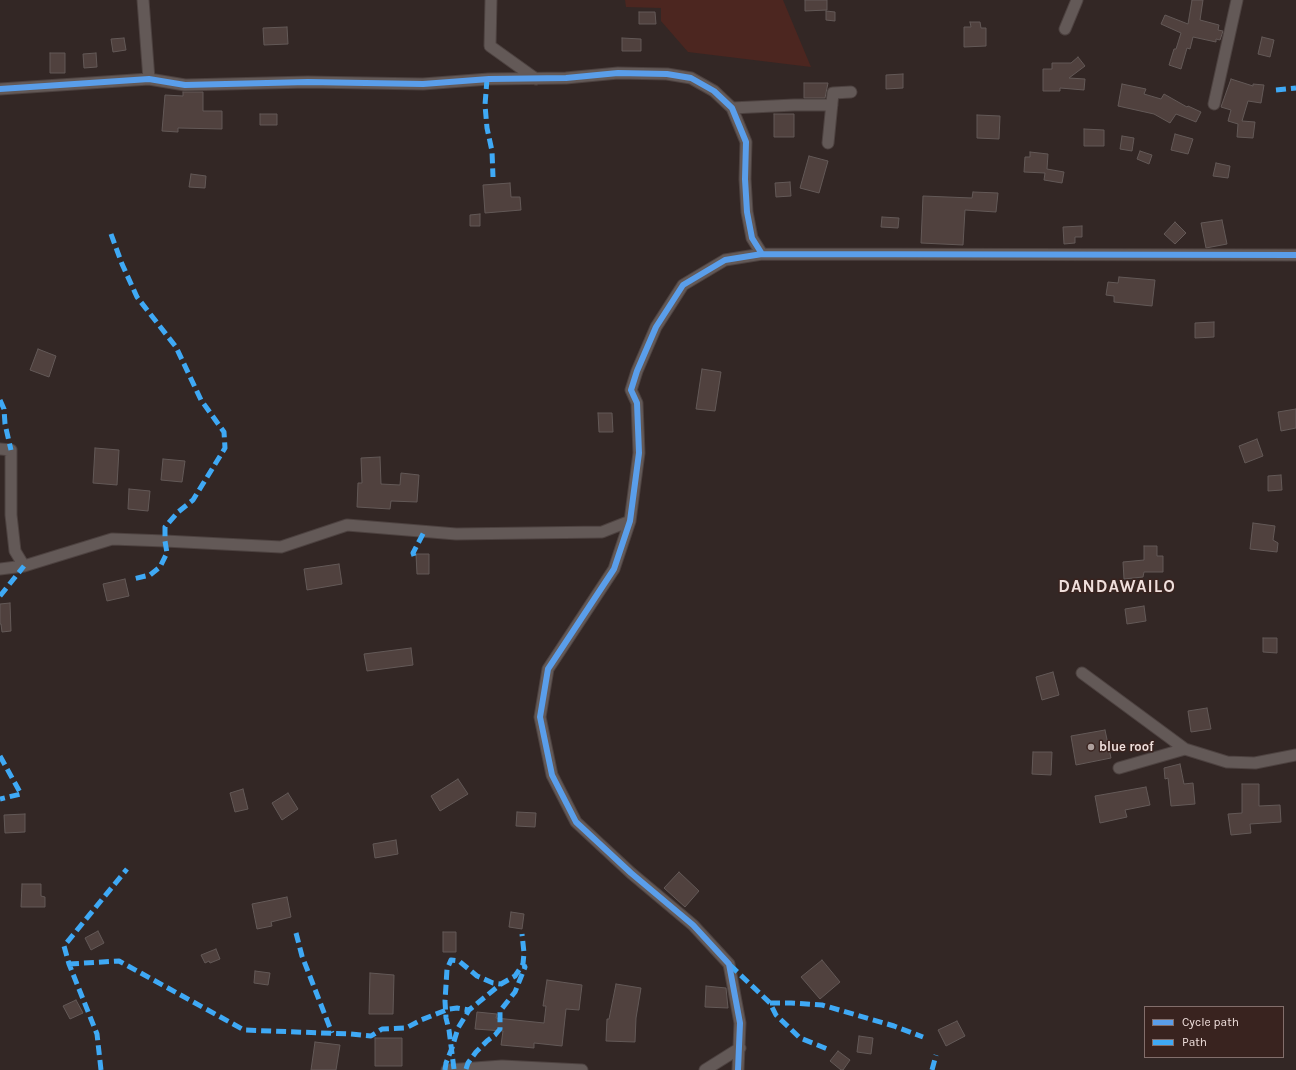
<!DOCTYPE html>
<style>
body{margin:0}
#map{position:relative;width:1296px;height:1070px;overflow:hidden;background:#332725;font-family:Karla,sans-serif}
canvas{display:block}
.legend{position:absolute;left:1144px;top:1006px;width:140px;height:52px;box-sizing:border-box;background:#39231f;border:1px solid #826e6b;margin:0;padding:5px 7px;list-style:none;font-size:12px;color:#efdfdc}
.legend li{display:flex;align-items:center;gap:8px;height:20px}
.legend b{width:20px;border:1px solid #826e6b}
</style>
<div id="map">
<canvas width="1296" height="1070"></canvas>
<ul class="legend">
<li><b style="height:5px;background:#5a9eea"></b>Cycle path</li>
<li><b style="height:5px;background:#3fa9f5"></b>Path</li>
</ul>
</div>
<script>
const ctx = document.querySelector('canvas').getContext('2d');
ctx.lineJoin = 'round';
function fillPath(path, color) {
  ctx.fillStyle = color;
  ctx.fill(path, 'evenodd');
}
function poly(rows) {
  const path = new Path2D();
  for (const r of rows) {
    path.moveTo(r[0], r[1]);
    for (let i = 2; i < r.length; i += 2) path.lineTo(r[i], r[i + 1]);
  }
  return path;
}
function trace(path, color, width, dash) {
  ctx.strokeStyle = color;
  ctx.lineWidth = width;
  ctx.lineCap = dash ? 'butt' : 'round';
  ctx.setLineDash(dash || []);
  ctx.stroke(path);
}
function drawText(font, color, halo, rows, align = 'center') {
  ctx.font = font + ' Karla,sans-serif';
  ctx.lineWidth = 3;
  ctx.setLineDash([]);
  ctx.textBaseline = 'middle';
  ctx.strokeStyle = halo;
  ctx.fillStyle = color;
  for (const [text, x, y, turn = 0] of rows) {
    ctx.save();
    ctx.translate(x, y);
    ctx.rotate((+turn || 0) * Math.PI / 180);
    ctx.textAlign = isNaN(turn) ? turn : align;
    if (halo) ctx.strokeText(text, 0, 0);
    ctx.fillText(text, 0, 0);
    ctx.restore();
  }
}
fillPath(poly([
 [625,0,783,0,811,67,688,52,661,21,661,8,626,7]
]), '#4c2620');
const building = poly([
 [805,0,827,0,827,10,805,11,805,0],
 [1192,0,1203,0,1200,20,1219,25,1218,30,1223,31,1220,40,1216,39,1216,42,1193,37,1190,49,1187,48,1181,69,1169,65,1174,49,1176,49,1181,33,1161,24,1165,15,1188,24,1192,0],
 [826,11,835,12,835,21,826,20,826,11],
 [639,12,655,12,656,24,639,24,639,12],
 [970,22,980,22,981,28,986,28,986,46,964,47,964,27,971,27,970,22],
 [287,27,288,44,264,45,263,28,287,27],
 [1262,37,1274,40,1270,57,1258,54,1262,37],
 [124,38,126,50,113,52,111,39,124,38],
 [622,38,641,39,641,51,622,51,622,38],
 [50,53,65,53,65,73,50,73,50,53],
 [96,53,97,67,84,68,83,54,96,53],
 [1078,57,1085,66,1069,78,1085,79,1084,90,1060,88,1060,91,1043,91,1043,69,1052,69,1052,63,1071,63,1078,57],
 [903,74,903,88,886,89,886,75,903,74],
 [1231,79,1253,86,1253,84,1264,85,1261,103,1248,101,1242,121,1255,122,1253,138,1237,137,1238,124,1228,121,1231,110,1221,107,1231,79],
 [804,83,828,83,825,98,804,98,804,83],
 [1122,84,1146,89,1144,94,1161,99,1164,94,1187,107,1188,106,1201,112,1196,122,1176,114,1170,123,1154,114,1118,106,1122,84],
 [183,92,203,92,203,111,222,111,222,129,178,128,178,132,162,131,165,95,183,96,183,92],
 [260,114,277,114,277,125,260,125,260,114],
 [774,114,794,114,794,137,774,137,774,114],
 [977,115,1000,116,999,139,977,138,977,115],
 [1084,129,1104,130,1104,146,1084,146,1084,129],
 [1175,134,1193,139,1188,154,1171,150,1175,134],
 [1122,136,1134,138,1132,151,1120,149,1122,136],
 [1140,151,1152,155,1149,164,1137,159,1140,151],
 [1030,152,1048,154,1047,169,1064,172,1062,183,1044,180,1045,173,1024,172,1025,157,1030,157,1030,152],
 [809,156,828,161,819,193,800,188,809,156],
 [1216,163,1230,166,1228,178,1213,176,1216,163],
 [191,174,206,176,205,188,189,187,191,174],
 [790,182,791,196,776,197,775,183,790,182],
 [510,183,511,197,520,197,521,210,485,213,483,185,510,183],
 [973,192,998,193,996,212,965,210,963,245,921,243,923,196,972,198,973,192],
 [480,214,480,226,470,226,470,215,480,214],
 [882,217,899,218,898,228,881,227,882,217],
 [1222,220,1227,244,1206,248,1201,223,1222,220],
 [1175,222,1186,233,1175,244,1164,234,1175,222],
 [1082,226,1082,237,1075,237,1075,243,1064,244,1063,227,1082,226],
 [1119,277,1155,280,1152,306,1114,302,1114,296,1106,295,1108,282,1118,283,1119,277],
 [1214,322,1214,337,1195,338,1195,323,1214,322],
 [38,349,56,356,49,377,30,370,38,349],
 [702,369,721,372,715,411,696,409,702,369],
 [1296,409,1296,428,1281,431,1278,412,1296,409],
 [598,413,612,413,613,432,599,432,598,413],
 [1257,439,1263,456,1245,463,1239,446,1257,439],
 [95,448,119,450,117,485,93,483,95,448],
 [380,457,381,484,400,485,401,473,419,475,417,502,391,501,390,509,357,507,358,483,362,483,361,458,380,457],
 [163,459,185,461,182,482,161,480,163,459],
 [1281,475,1282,490,1268,491,1268,476,1281,475],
 [129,489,150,491,148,511,128,509,129,489],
 [1253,523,1275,526,1273,540,1278,543,1277,552,1250,549,1253,523],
 [1144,546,1157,546,1157,556,1163,556,1163,572,1144,572,1143,577,1124,579,1123,562,1144,560,1144,546],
 [416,554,429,554,429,574,417,574,416,554],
 [339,564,342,584,307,590,304,569,339,564],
 [125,579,129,596,107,601,103,584,125,579],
 [10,603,11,631,2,632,1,624,0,624,0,604,10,603],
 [1144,606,1146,621,1127,624,1125,609,1144,606],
 [1263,638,1277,638,1277,653,1263,652,1263,638],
 [411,648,413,665,367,671,364,654,411,648],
 [1053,672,1059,695,1042,700,1036,677,1053,672],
 [1207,708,1211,729,1191,732,1188,711,1207,708],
 [1105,730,1111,758,1076,765,1071,736,1105,730],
 [1033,752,1052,752,1051,775,1032,774,1033,752],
 [1180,764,1184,784,1193,783,1195,804,1171,806,1168,778,1165,779,1164,768,1180,764],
 [458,779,468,794,440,811,431,796,458,779],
 [1242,784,1259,784,1259,806,1280,805,1281,822,1250,824,1251,833,1231,835,1228,814,1242,813,1242,784],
 [1146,787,1150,805,1125,810,1127,817,1100,823,1095,796,1146,787],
 [243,789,248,809,235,812,230,793,243,789],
 [288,793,298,809,282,820,272,803,288,793],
 [517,812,536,813,535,827,516,826,517,812],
 [25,814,25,832,5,833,4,815,25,814],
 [396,840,398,854,375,858,373,844,396,840],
 [679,872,699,891,685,907,664,888,679,872],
 [22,884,41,884,41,896,45,897,45,907,21,907,22,884],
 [287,897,291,917,271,922,272,926,257,929,252,904,287,897],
 [511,912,524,914,522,929,509,927,511,912],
 [98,931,104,943,91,950,85,938,98,931],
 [443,932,456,932,456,952,443,952,443,932],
 [216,949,220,959,210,963,209,961,205,963,201,955,216,949],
 [822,960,840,982,820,999,801,977,822,960],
 [255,971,270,973,268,985,254,983,255,971],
 [370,973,394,975,393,1014,369,1014,370,973],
 [547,980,582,985,579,1010,566,1009,562,1046,534,1043,534,1048,501,1045,503,1031,475,1029,477,1012,497,1014,496,1018,544,1023,546,1006,543,1006,547,980],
 [616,984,641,988,636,1018,635,1042,606,1041,607,1019,609,1019,616,984],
 [706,986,726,988,728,1008,705,1007,706,986],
 [76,1000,83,1013,70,1019,63,1006,76,1000],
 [957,1021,965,1036,946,1046,938,1030,957,1021],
 [859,1036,873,1038,871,1054,857,1052,859,1036],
 [375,1038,402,1038,402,1066,375,1066,375,1038],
 [315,1042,340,1045,336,1070,311,1070,315,1042],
 [838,1051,850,1060,843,1070,841,1070,830,1061,838,1051]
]);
fillPath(building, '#50413e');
trace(building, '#635957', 1);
const minor = poly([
 [143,0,149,79],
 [491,0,490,46,536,79],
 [1065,29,1077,0],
 [0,89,149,79,185,85,308,82,423,84,489,79,566,78,618,73,667,74,691,78,714,91,732,108,746,142,745,179,747,212,752,238,762,254],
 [1214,104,1237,0],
 [732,108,794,105,832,105],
 [828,143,833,93,851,92],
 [0,449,11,450,11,515,15,551,24,566],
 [0,569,24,566,112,539,165,541,281,547,347,525,456,534,602,532,630,521],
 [1082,673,1185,749,1227,762,1255,763,1296,755],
 [1119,768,1185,749],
 [447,1070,502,1066,582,1070],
 [705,1070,740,1048],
 [738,1070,740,1023,729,964,693,925,631,873,576,822,552,775,540,717,548,669,614,569,630,521,639,453,637,403,631,390,637,371,656,327,683,285,725,260,762,254,1296,255]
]);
trace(minor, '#4d4240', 13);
trace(minor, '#635957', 11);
trace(poly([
 [487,79,485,105,487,128,492,151,493,177],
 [1276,90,1296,88],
 [111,234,122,264,137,297,176,347,201,400,224,432,225,448,193,500,178,512,165,527,165,541,167,553,160,567,150,575,133,579],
 [0,400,4,409,5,424,11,450],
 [414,556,413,553,424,532],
 [0,596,24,566],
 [0,756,21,794,0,799],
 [296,933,302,956,332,1033],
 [69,964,119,961,244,1030,351,1034,371,1036,382,1029,406,1028,421,1020,449,1009,457,1008,469,1010],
 [730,965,770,1003,776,1015,800,1038,830,1050],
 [770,1003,791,1003,822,1005,894,1026,923,1037],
 [454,1069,449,1030,446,1018,445,1001,447,969,451,960,459,961,477,976,493,983,501,984],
 [466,1069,468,1063,476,1052,487,1041,495,1035,500,1029,500,1011,515,992,525,967,524,965],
 [101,1070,97,1034,69,964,64,946,127,869],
 [445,1070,446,1063,452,1048,458,1028,469,1010,501,984,515,976,523,964,524,953,522,934],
 [932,1070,936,1055]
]), '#3fa9f5', 5, [10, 5]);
trace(poly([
 [0,89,149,79,185,85,308,82,423,84,489,79,566,78,618,73,667,74,691,78,714,91,732,108,746,142,745,179,747,212,752,238,762,254],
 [738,1070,740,1023,729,964,693,925,631,873,576,822,552,775,540,717,548,669,614,569,630,521,639,453,637,403,631,390,637,371,656,327,683,285,725,260,762,254,1296,255]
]), '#5a9eea', 6);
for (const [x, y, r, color] of [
 [1091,747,4,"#ad9f9c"]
]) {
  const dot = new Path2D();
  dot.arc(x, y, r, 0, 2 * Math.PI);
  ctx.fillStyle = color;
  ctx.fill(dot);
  trace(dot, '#39231f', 1.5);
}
drawText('bold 13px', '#efdfdc', '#39231f', [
 ["blue roof",1099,747]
], 'left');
ctx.letterSpacing = '1px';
drawText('bold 17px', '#efdfdc', '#39231f', [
 ["DANDAWAILO",1117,587]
]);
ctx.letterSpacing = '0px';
</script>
